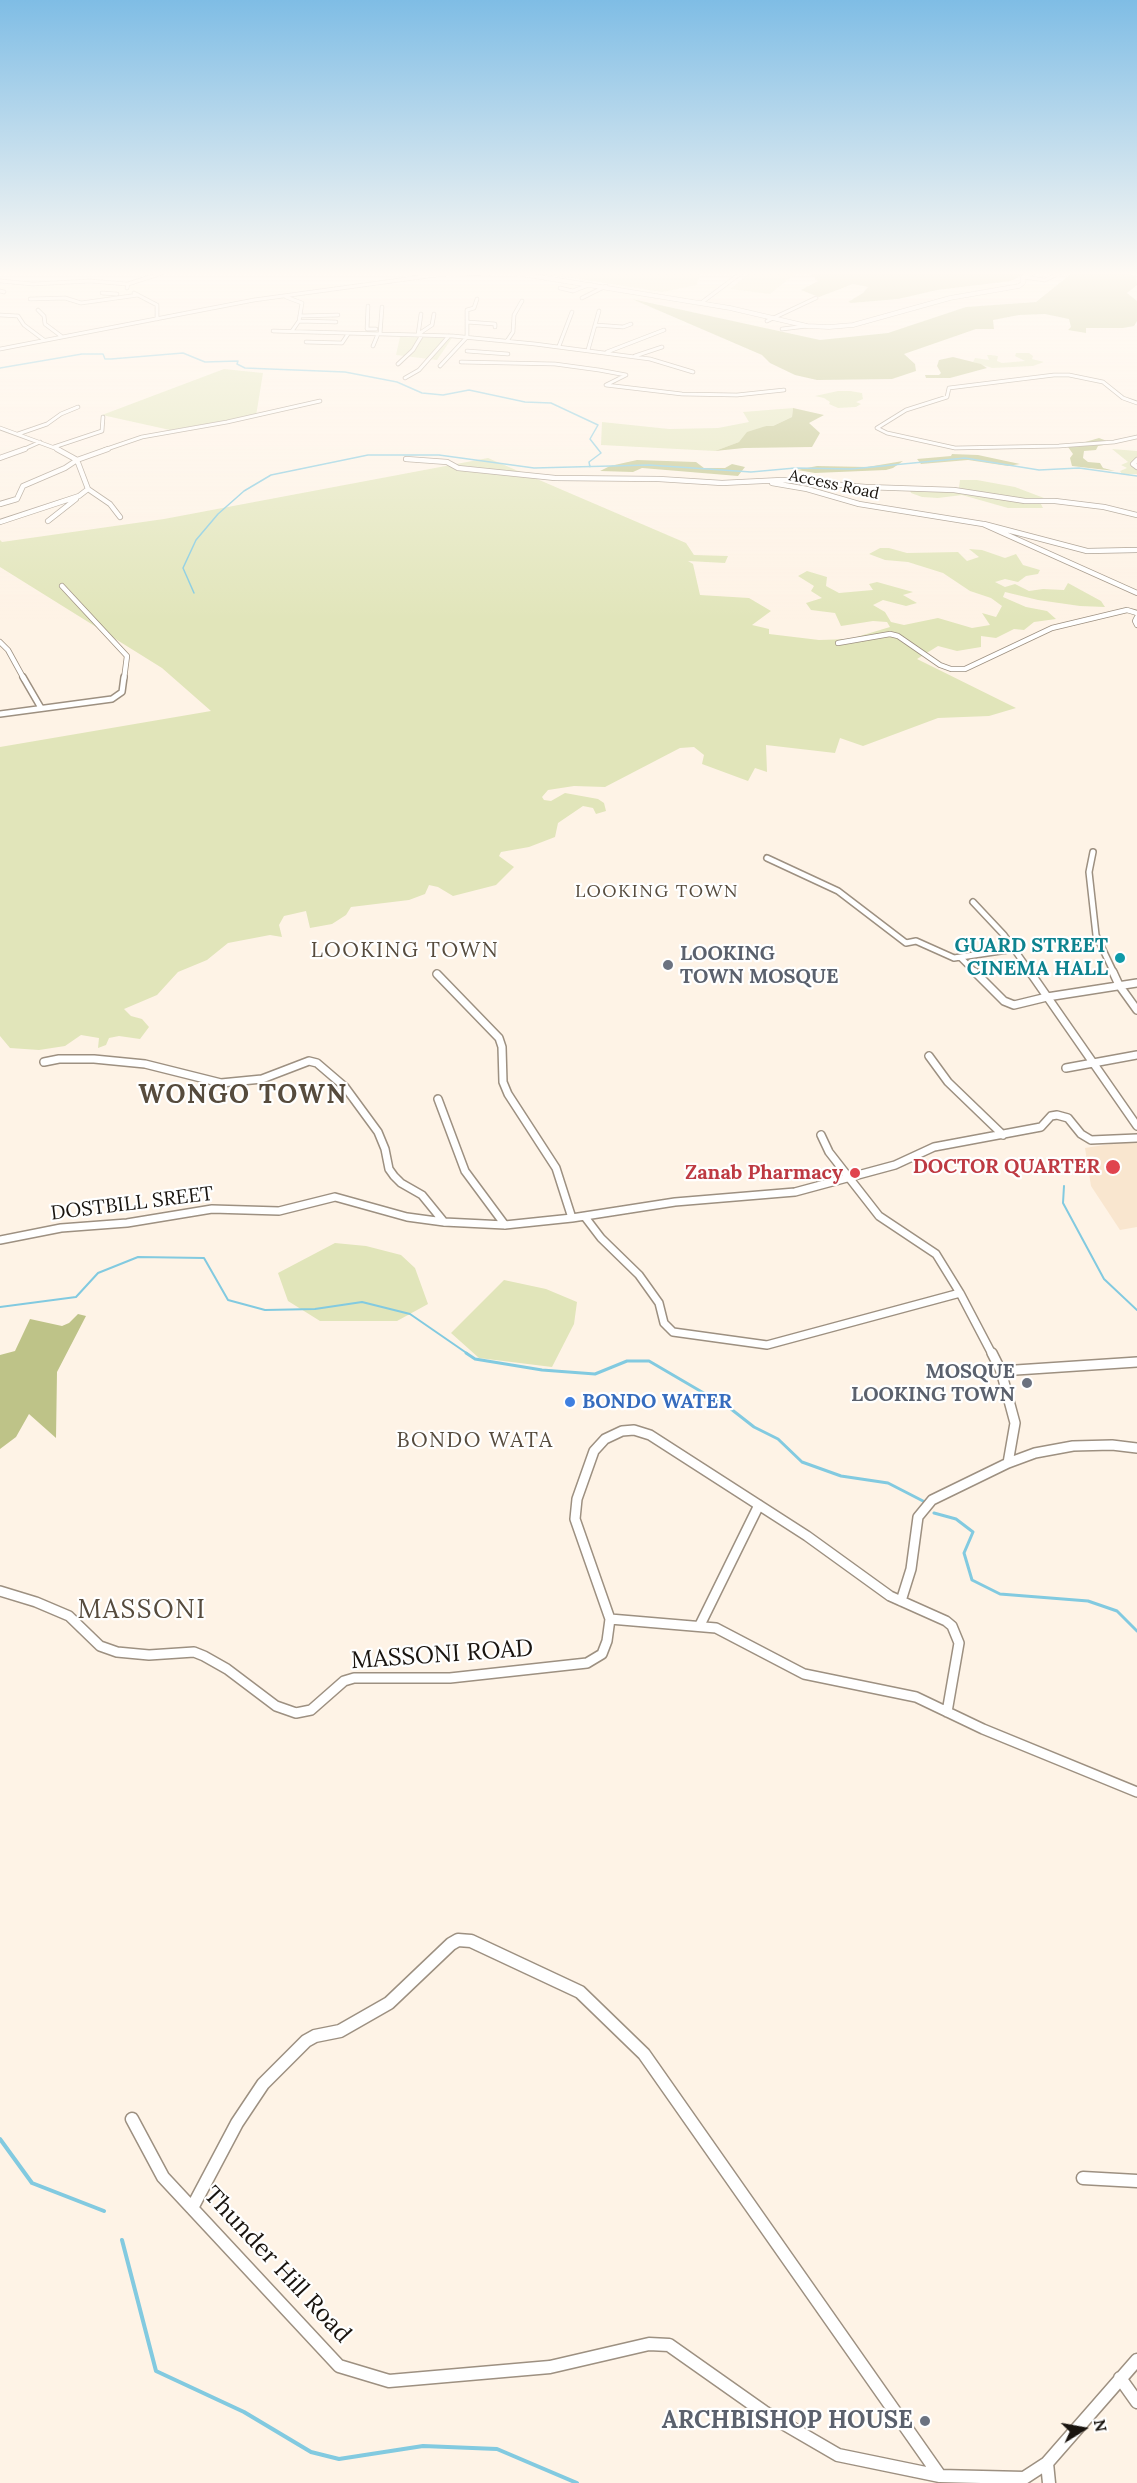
<!DOCTYPE html>
<style>
body{margin:0}
#map{position:relative;width:1137px;height:2483px;overflow:hidden;background:#fef3e6;font-family:Lora,serif}
canvas{display:block}
.north{position:absolute;left:1053px;top:2399px;width:60px;height:60px;-webkit-text-stroke:4px #fff;paint-order:stroke;rotate:79deg;font-size:16px;font-weight:700;line-height:24px;text-align:center;color:#19140f}
.north::after{content:'';display:block;margin:auto;width:21px;height:27px;background:#19140f;clip-path:polygon(50% 0,100% 100%,50% 72%,0 100%)}
</style>
<div id="map">
<canvas width="1137" height="2483"></canvas>
<div class="north">N</div>
</div>
<script>
const ctx = document.querySelector('canvas').getContext('2d');
ctx.lineJoin = 'round';
function fillPath(path, color) {
  ctx.fillStyle = color;
  ctx.fill(path, 'evenodd');
}
function poly(rows) {
  const path = new Path2D();
  for (const r of rows) {
    path.moveTo(r[0], r[1]);
    for (let i = 2; i < r.length; i += 2) path.lineTo(r[i], r[i + 1]);
  }
  return path;
}
function trace(path, color, width, dash) {
  ctx.strokeStyle = color;
  ctx.lineWidth = width;
  ctx.lineCap = dash ? 'butt' : 'round';
  ctx.setLineDash(dash || []);
  ctx.stroke(path);
}
function drawText(font, color, halo, rows, align = 'center') {
  ctx.font = font + ' Lora,serif';
  ctx.lineWidth = 4.5;
  ctx.setLineDash([]);
  ctx.textBaseline = 'middle';
  ctx.strokeStyle = halo;
  ctx.fillStyle = color;
  for (const [text, x, y, turn = 0] of rows) {
    ctx.save();
    ctx.translate(x, y);
    ctx.rotate((+turn || 0) * Math.PI / 180);
    ctx.textAlign = isNaN(turn) ? turn : align;
    if (halo) ctx.strokeText(text, 0, 0);
    ctx.fillText(text, 0, 0);
    ctx.restore();
  }
}
fillPath(poly([
 [1137,1140,1137,1227,1120,1230,1091,1186,1085,1148]
]), '#f9e6cf');
fillPath(poly([
 [525,273,700,273,697,285,662,292,573,278],
 [750,273,796,273,770,294,730,289],
 [400,337,452,338,437,360,396,355],
 [1016,353,1029,353,1033,356,1032,359,1044,362,1033,366,992,368,973,362,975,358,989,360,987,355,991,355,998,356,997,361,1002,363,1025,361,1015,356],
 [224,369,263,373,256,416,170,430,102,415],
 [838,391,850,391,862,393,863,399,856,402,861,404,856,407,838,408,829,404,830,402,824,398,815,396],
 [793,408,792,417,773,426,766,426,739,442,715,451,601,445,602,422,669,429,718,428,749,422,743,412],
 [1112,449,1137,451,1137,474,1122,474,1120,471,1127,468,1121,465,1128,462],
 [488,458,686,543,694,555,728,556,725,563,688,561,693,564,700,595,749,598,771,611,752,625,769,629,769,634,819,640,850,639,890,627,887,622,873,621,841,626,835,613,811,610,806,603,822,598,811,591,814,586,798,576,807,571,827,577,826,586,839,593,873,590,869,584,877,582,913,592,903,595,917,603,906,606,883,600,873,605,885,612,891,622,904,625,938,618,972,628,990,625,982,613,996,617,1002,606,991,598,970,591,943,573,908,562,885,560,869,554,880,548,889,548,907,553,958,552,967,561,979,557,969,549,982,550,1005,558,1016,554,1023,565,1040,570,1038,574,1026,576,1018,582,1005,579,995,582,1005,587,1015,584,1029,591,1043,589,1064,590,1068,583,1101,601,1105,607,1080,606,1038,600,1005,592,1003,597,1026,607,1047,611,1056,619,1034,622,1024,630,1014,629,996,638,981,636,981,647,957,651,938,646,917,659,1016,708,989,716,938,718,863,746,840,738,835,753,766,745,767,772,755,768,748,781,702,764,704,755,694,747,680,748,605,787,574,786,548,790,542,797,544,800,551,801,565,793,598,799,604,803,606,811,596,814,593,808,583,806,558,823,555,837,529,847,501,852,499,856,514,867,496,885,453,896,438,887,429,885,425,894,409,900,351,907,346,915,332,924,310,928,306,911,284,916,279,925,282,937,270,935,228,943,207,960,178,972,157,995,124,1009,131,1016,142,1019,149,1027,140,1039,119,1036,109,1038,106,1045,98,1048,99,1038,81,1035,65,1046,39,1050,10,1048,0,1036,0,747,211,711,162,668,0,567,0,540,2,542,164,519],
 [960,480,977,480,1015,487,1044,498,1040,502,1043,508,1008,508,962,495,938,498,922,497,911,493,909,487,959,488],
 [335,1243,366,1246,401,1255,415,1268,428,1304,397,1321,320,1321,288,1301,278,1273],
 [504,1280,546,1289,577,1302,574,1324,552,1367,479,1358,451,1333]
]), '#e1e5ba');
fillPath(poly([
 [809,273,1025,273,1011,281,937,290,898,299,851,303,848,302,863,293,868,287,853,284,819,297,801,290,818,281],
 [1072,273,1125,273,1136,276,1137,285,1127,293,1137,301,1137,321,1134,326,1123,328,1086,328,1086,333,1068,330,1071,327,1069,319,1045,314,1019,315,993,320,994,329,976,329,904,354,915,364,916,371,892,379,817,380,795,375,770,363,762,355,632,299,820,340,888,333,966,307,1036,302],
 [953,357,981,364,987,368,950,378,926,378,925,375,939,375,941,373,937,366,939,360],
 [793,408,824,415,809,423,820,433,812,447,744,448,715,451,739,442,747,432,766,426,773,426,792,417],
 [1099,438,1107,441,1104,445,1098,446,1096,450,1084,451,1083,458,1088,462,1100,463,1103,468,1115,471,1072,466,1070,458,1073,454,1068,447],
 [952,454,978,455,1020,464,1008,466,968,460,921,464,917,459,951,456],
 [637,460,696,462,704,468,725,468,732,464,745,467,738,476,642,468,633,472,600,471,610,466],
 [903,461,893,468,886,470,815,473,797,470,817,466,867,467],
 [78,1314,86,1316,57,1372,56,1438,29,1414,16,1437,0,1449,0,1355,15,1351,30,1319,62,1326,69,1323]
]), '#bec388');
trace(poly([
 [0,368,82,354,103,354,105,359,111,359,183,353,205,362,238,361,237,364,245,368,345,372,397,382,422,393,443,395,469,390,525,402,551,403,598,425,590,439,601,453,589,462,590,467],
 [194,593,183,568,196,540,218,514,244,491,271,475,368,455,439,455,534,468,649,465,751,472,795,468,851,469,965,458,1039,470,1079,468,1137,476]
]), '#82cae0', 1.5);
trace(poly([
 [1064,1186,1063,1203,1104,1279,1137,1310],
 [0,1307,76,1297,98,1273,138,1257,204,1258,228,1300,265,1310,315,1309,362,1302,410,1314,468,1354]
]), '#82cae0', 2);
trace(poly([
 [466,1353,475,1359,542,1370,595,1374,627,1361,649,1361,731,1409,754,1427,778,1439,802,1462,841,1476,888,1483,923,1501],
 [934,1513,956,1519,973,1532,964,1553,972,1580,1000,1594,1088,1601,1117,1611,1137,1631]
]), '#82cae0', 3);
trace(poly([
 [0,2139,32,2183,104,2211],
 [122,2240,156,2371,244,2412,311,2452,339,2459,423,2446,497,2449,577,2483]
]), '#82cae0', 4);
const minorFar5 = poly([
 [1023,277,1045,280,1060,273],
 [0,281,33,284,90,281,127,284],
 [127,288,128,284,162,273],
 [560,288,573,291,591,284],
 [0,291,4,292],
 [102,293,117,294],
 [134,293,157,305,157,319],
 [286,297,302,303,299,321,292,331],
 [582,298,606,286],
 [30,299,65,298,81,303,138,295],
 [701,303,741,273],
 [368,306,367,329,376,329],
 [38,310,44,316,45,324,61,336],
 [0,315,18,316,24,325,44,340],
 [300,316,338,315],
 [299,321,336,322],
 [767,321,816,298],
 [467,322,495,324,495,327],
 [596,325,623,327,631,324],
 [782,329,807,326],
 [273,331,453,336,535,344,650,359,693,372],
 [420,333,432,325,434,314],
 [380,334,382,307],
 [418,335,421,314],
 [507,341,513,332,514,315,522,301],
 [306,342,342,343,348,334],
 [373,346,378,334],
 [559,346,572,312],
 [0,349,254,300,436,275],
 [588,350,599,311],
 [467,351,508,354],
 [607,352,664,330],
 [635,356,662,347],
 [461,362,555,364,599,370,626,375,606,385,682,394,737,395,784,390],
 [398,364,413,350,422,335],
 [440,366,467,337,467,310,474,308,477,299],
 [405,378,419,370,449,336],
 [1137,403,1123,398,1103,382,1069,375,1054,375,949,388,947,397,906,410,877,428,887,433,955,448,1059,446,1114,442,1137,437],
 [0,428,60,450],
 [18,434,47,424,61,414,78,407],
 [54,447,102,431,103,417],
 [22,450,40,442],
 [104,450,142,437,227,422,320,401]
]);
const minorFar4 = poly([
 [0,458,25,449],
 [406,459,447,462,458,468,555,478,659,479,722,483,782,480,866,487,954,490,1025,501,1055,501,1104,507,1137,515],
 [1137,460,1133,464,1137,467],
 [772,483,807,489,859,504,983,524,1137,593],
 [88,489,110,504,120,517],
 [0,504,17,499,23,486,65,468,77,460,108,449],
 [48,521,76,499],
 [0,522,79,496,88,489,77,460,57,449],
 [984,524,1087,551,1137,550],
 [62,586,127,656,124,679],
 [1137,617,1135,621,1137,625],
 [0,642,8,650,24,679],
 [838,643,890,634,898,636,940,665,951,669,965,669,1052,628,1127,610,1137,613]
]);
const minorFar3 = poly([
 [23,677,41,708],
 [0,714,112,699,122,692,124,677],
 [1093,852,1089,872,1096,935,1114,973],
 [767,858,838,891,906,943,916,941,954,958,1014,949],
 [973,902,1004,935,1031,973],
 [961,958,976,973]
]);
const minorFar2 = poly([
 [975,972,1004,1001,1014,1005,1047,997,1137,983],
 [1030,972,1137,1126],
 [1113,972,1119,985,1137,1010],
 [437,974,499,1038,502,1047,503,1082,508,1094,556,1168,572,1218],
 [929,1056,948,1082,1003,1135],
 [44,1062,59,1059,94,1059,145,1064,221,1083,262,1079,309,1061,317,1063,345,1087,378,1132,385,1149,389,1169,394,1176,401,1183,422,1195,444,1222],
 [1066,1068,1137,1055],
 [438,1099,465,1171,505,1225],
 [821,1135,829,1152,879,1216,936,1254,960,1293,992,1354],
 [585,1217,601,1238,639,1275,659,1303,664,1323,673,1332,767,1345,960,1293],
 [0,1240,61,1228,127,1223,212,1209,279,1211,335,1197,407,1217,444,1222,505,1225,572,1218,675,1202,795,1192,895,1165,934,1147,1041,1127,1051,1116,1057,1115,1068,1118,1081,1134,1091,1140,1137,1138]
]);
const minorFar1 = poly([
 [1001,1371,1137,1362],
 [1008,1463,1035,1453,1073,1446,1112,1445,1137,1448],
 [0,1591,36,1602,69,1616,100,1646,117,1652,149,1655,194,1652,204,1656,227,1669,276,1706,296,1713,311,1710,344,1681,354,1678,450,1678,587,1663,602,1654,607,1641,610,1619,575,1519,577,1499,594,1451,605,1439,622,1431,634,1430,650,1435,807,1536,890,1596,946,1621,952,1626,959,1643,947,1712],
 [901,1601,911,1569,918,1517,932,1500,1008,1463,1015,1423,1001,1371,992,1353],
 [610,1619,716,1628,804,1674,916,1697,983,1729,1137,1792],
 [700,1625,759,1505]
]);
const minor = poly([
 [132,2119,163,2177,339,2366,389,2381,550,2367,649,2344,669,2345,764,2412,838,2455,940,2476,1024,2478,1047,2463,1137,2360],
 [1083,2178,1137,2181],
 [192,2208,237,2123,263,2084,306,2041,315,2036,340,2031,389,2003,451,1944,458,1940,471,1941,580,1992,644,2054,940,2476],
 [1120,2378,1137,2402],
 [1047,2463,1049,2483]
]);
const tertiary = poly([
 [407,273,439,274,435,275],
 [515,273,730,308,807,326,829,327,853,325,950,298,1019,286,1023,283,1023,277,1033,273],
 [439,274,488,273]
]);
trace(minorFar5, '#9d9081', 4.5);
trace(minorFar4, '#9d9081', 6);
trace(minorFar3, '#9d9081', 8);
trace(minorFar2, '#9d9081', 10);
trace(minorFar1, '#9d9081', 12);
trace(minor, '#9d9081', 15);
trace(tertiary, '#9d9081', 5);
trace(minorFar5, '#fff', 3);
trace(minorFar4, '#fff', 4.5);
trace(minorFar3, '#fff', 5);
trace(minorFar2, '#fff', 7);
trace(minorFar1, '#fff', 9);
trace(minor, '#fff', 12);
trace(tertiary, '#fff', 4);
const sky = ctx.createLinearGradient(0, 0, 0, 621);
sky.addColorStop(0, '#7fbde5');
sky.addColorStop(0.44, '#fffaf4');
sky.addColorStop(1, '#fffaf400');
ctx.fillStyle = sky;
ctx.fillRect(0, 0, 1137, 621);
for (const [x, y, r, color] of [
 [1120,958,6,"#0f9aa8"],
 [668,965,6,"#6b7280"],
 [1113,1167,8,"#e0444e"],
 [855,1173,6,"#e0444e"],
 [1027,1383,6,"#6b7280"],
 [570,1402,6,"#3f7fe0"],
 [925,2421,6,"#6b7280"]
]) {
  const dot = new Path2D();
  dot.arc(x, y, r, 0, 2 * Math.PI);
  ctx.fillStyle = color;
  ctx.fill(dot);
  trace(dot, '#fff', 2);
}
drawText('16px', '#19140f', '#fff', [
 ["Access Road",834,485,12]
]);
ctx.letterSpacing = '1.5px';
drawText('18px', '#564b3d', '#fff', [
 ["LOOKING TOWN",657,892]
]);
ctx.letterSpacing = '0px';
drawText('bold 20px', '#0d838f', '#fff', [
 ["GUARD STREET",1108,946],
 ["CINEMA HALL",1108,969]
], 'right');
drawText('bold 20px', '#5b616d', '#fff', [
 ["LOOKING",680,954],
 ["TOWN MOSQUE",680,977],
 ["MOSQUE",1015,1372,"right"],
 ["LOOKING TOWN",1015,1395,"right"]
], 'left');
drawText('bold 20px', '#be3a42', '#fff', [
 ["DOCTOR QUARTER",1100,1167],
 ["Zanab Pharmacy",843,1173]
], 'right');
drawText('20px', '#19140f', '#fff', [
 ["DOSTBILL SREET",132,1204,-7]
]);
drawText('bold 20px', '#366cbe', '#fff', [
 ["BONDO WATER",582,1402]
], 'left');
ctx.letterSpacing = '1.5px';
drawText('21px', '#564b3d', '#fff', [
 ["LOOKING TOWN",405,951],
 ["BONDO WATA",475,1441]
]);
ctx.letterSpacing = '0px';
drawText('24px', '#19140f', '#fff', [
 ["MASSONI ROAD",442,1655,-4],
 ["Thunder Hill Road",277,2265,47]
]);
drawText('bold 24px', '#5b616d', '#fff', [
 ["ARCHBISHOP HOUSE",913,2421]
], 'right');
ctx.letterSpacing = '1.5px';
drawText('bold 26px', '#564b3d', '#fff', [
 ["WONGO TOWN",243,1096]
]);
ctx.letterSpacing = '0px';
ctx.letterSpacing = '1.5px';
drawText('26px', '#564b3d', '#fff', [
 ["MASSONI",142,1611]
]);
ctx.letterSpacing = '0px';
</script>
